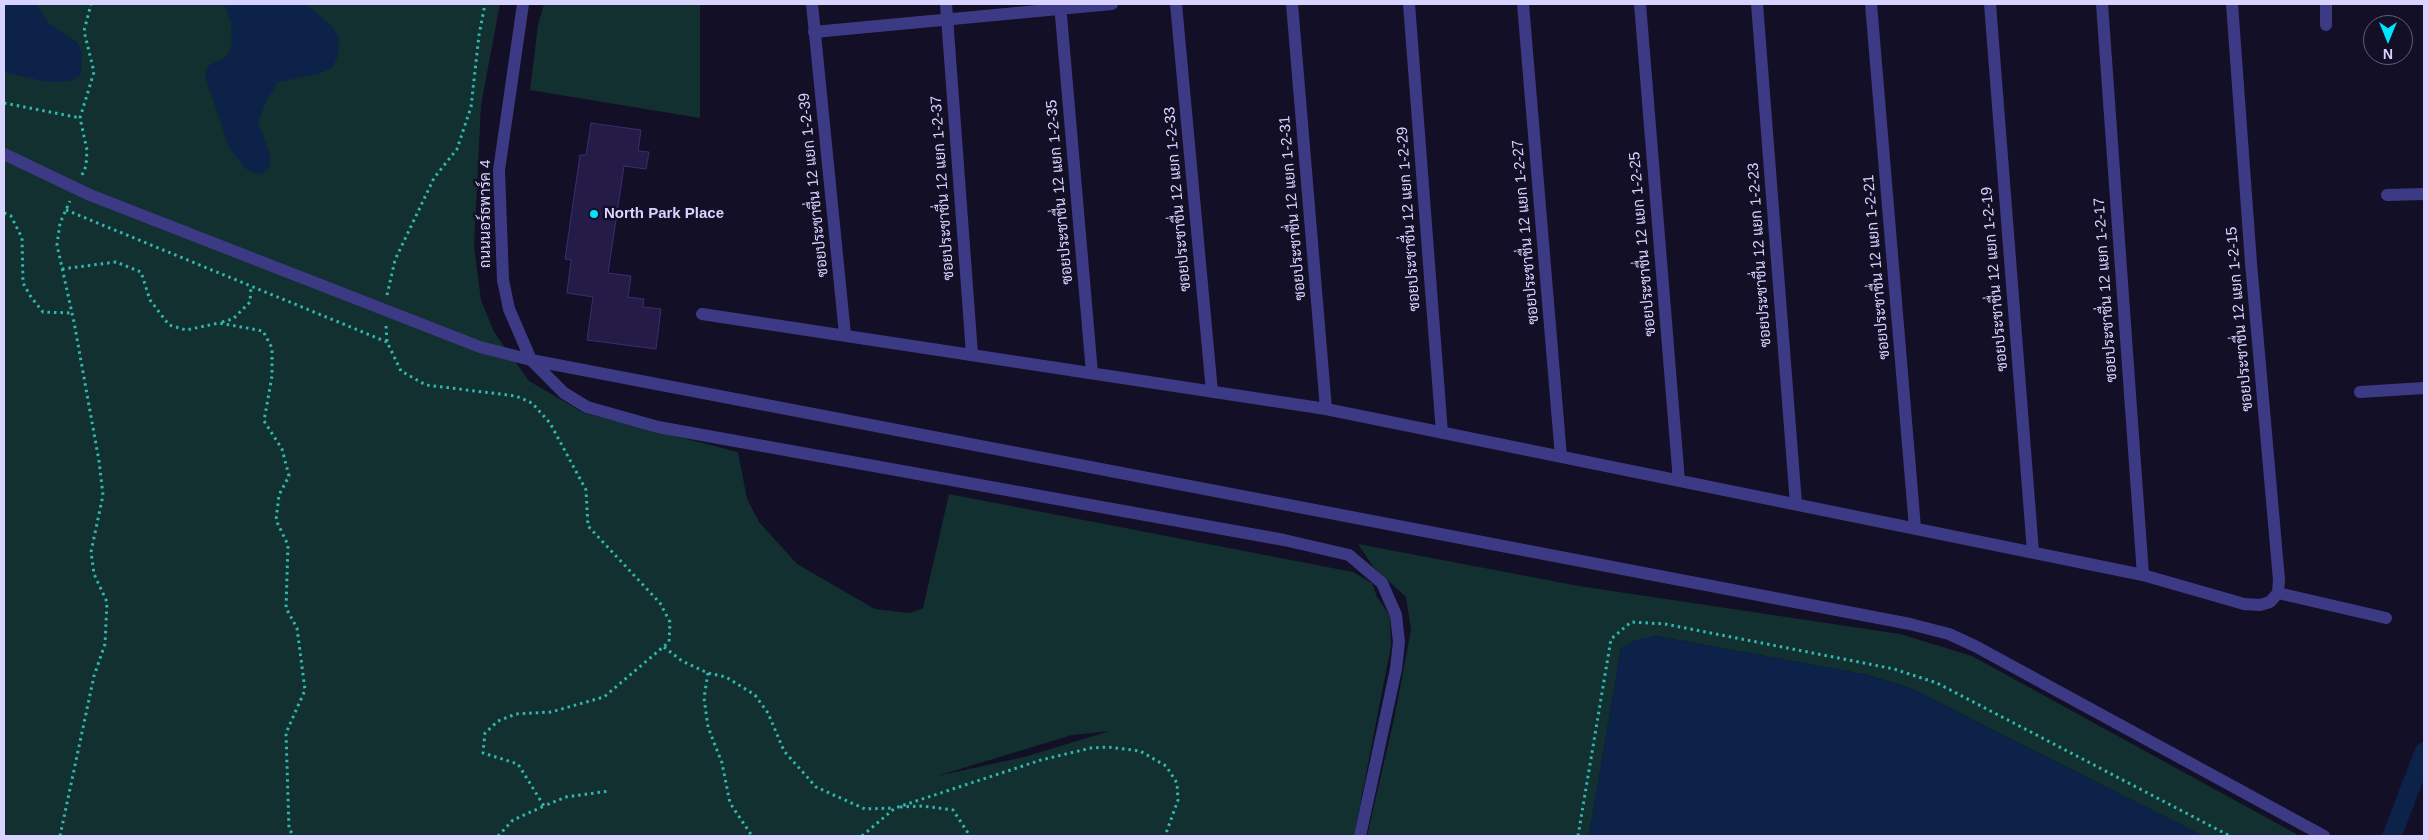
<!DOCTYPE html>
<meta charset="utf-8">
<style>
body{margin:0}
#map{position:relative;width:2428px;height:840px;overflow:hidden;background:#130f26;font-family:Arial,sans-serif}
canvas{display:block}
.frame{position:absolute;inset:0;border:5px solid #d9d4ff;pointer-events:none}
.north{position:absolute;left:2363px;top:15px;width:50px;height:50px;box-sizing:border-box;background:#130f26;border:1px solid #625e7d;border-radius:50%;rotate:180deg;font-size:14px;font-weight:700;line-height:20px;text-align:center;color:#d9d4ff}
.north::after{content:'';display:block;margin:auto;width:18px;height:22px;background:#00e5ff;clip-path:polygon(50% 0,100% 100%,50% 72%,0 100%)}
</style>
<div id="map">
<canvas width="2428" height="840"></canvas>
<div class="frame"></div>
<div class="north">N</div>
</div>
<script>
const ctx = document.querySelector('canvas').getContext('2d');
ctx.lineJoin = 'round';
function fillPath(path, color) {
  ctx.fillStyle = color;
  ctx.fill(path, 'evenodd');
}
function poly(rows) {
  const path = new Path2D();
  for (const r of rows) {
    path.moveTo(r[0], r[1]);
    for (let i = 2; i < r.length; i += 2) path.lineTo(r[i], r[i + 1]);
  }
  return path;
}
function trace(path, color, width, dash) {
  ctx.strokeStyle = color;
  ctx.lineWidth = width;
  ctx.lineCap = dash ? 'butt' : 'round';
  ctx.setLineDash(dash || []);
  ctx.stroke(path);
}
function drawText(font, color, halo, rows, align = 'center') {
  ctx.font = font + ' Arial,Sarabun,sans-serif';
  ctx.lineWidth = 5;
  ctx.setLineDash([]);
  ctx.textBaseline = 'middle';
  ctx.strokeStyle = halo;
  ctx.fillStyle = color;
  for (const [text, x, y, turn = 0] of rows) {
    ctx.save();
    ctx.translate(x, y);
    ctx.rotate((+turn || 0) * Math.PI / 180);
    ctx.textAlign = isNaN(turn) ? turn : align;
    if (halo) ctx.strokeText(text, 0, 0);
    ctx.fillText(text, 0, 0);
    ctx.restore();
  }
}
fillPath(poly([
 [4,4,500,4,481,105,474,246,481,300,494,332,529,381,584,413,738,452,747,499,759,522,797,564,875,609,910,613,923,608,949,494,1353,572,1372,583,1377,597,1390,616,1391,646,1354,836,4,836],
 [1110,731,1024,757,937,776,1072,735],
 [544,4,700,4,700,118,530,90,538,25],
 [1358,544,1579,586,1900,634,1972,656,2300,836,2203,836,1910,688,1868,675,1656,636,1621,648,1589,836,1367,836,1394,719,1411,630,1406,597,1374,568]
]), '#12302f');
fillPath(poly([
 [4,4,36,4,49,23,78,43,82,54,81,74,72,81,47,82,4,72],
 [224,4,306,4,333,27,339,38,338,56,332,68,318,74,278,82,267,100,258,122,270,155,270,167,263,174,252,173,244,167,229,147,205,76,208,66,226,57,232,45,231,23],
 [1656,636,1868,675,1910,688,2203,836,1589,836,1621,648,1635,640]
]), '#0c2248');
trace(poly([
 [2392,836,2424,752]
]), '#0c2248', 19);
const building = poly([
 [591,123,641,130,638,151,649,152,646,169,624,166,608,273,631,276,628,297,644,299,643,307,661,309,656,349,587,340,593,297,567,293,571,260,565,259,580,155,586,155,591,123]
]);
fillPath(building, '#241b47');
trace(building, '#3b2d73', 1);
trace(poly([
 [4,103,80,118],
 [82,175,86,166,87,150,80,118,94,72,84,31,91,4],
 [66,210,387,342],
 [4,213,11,216,22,238,23,283,31,297,43,312,72,313],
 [62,269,116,262,141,272,150,300,169,325,186,330,219,323,263,331,272,348,272,376,264,421,282,449,289,476,279,495,276,520,288,545,286,608,297,628,305,690,286,733,289,829,294,836],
 [387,295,395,260,434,178,457,149,471,107,479,35,485,4],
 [222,322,233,319,250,302,251,286],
 [386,326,387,342,401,371,426,385,516,396,532,403,550,423,586,490,588,526,660,603,670,622,669,642,604,697,551,712,516,714,498,721,485,733,483,753,518,764,544,806,566,797,609,791],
 [664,647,682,661,708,673,726,677,755,695,768,713,784,751,816,787,865,809,894,808],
 [708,673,704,698,708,727,722,763,730,803,752,836],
 [900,807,923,806,953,810,970,836],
 [60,836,94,676,105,644,107,602,94,574,91,552,103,495,99,461,74,322,57,245,60,223,70,201],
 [498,836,513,820,544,806],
 [862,836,895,808,1041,760,1091,748,1108,747,1140,751,1166,766,1177,783,1178,800,1165,836],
 [1578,836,1611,639,1631,622,1665,624,1894,669,1937,683,2230,836]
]), '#2fb8b0', 3, [2.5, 4]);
trace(poly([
 [523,4,499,170,503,280,509,309,531,360,564,393,587,407,658,427,1284,540,1349,555,1382,583,1396,615,1399,642,1396,669,1360,836],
 [812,4,845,335],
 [946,4,972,354],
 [1060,4,1092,373],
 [1176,4,1212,392],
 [1292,4,1326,409],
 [1409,4,1442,433],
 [1523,4,1561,457],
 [1640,4,1679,481],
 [1757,4,1796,504],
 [1871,4,1915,528],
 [1990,4,2033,552],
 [2102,4,2143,575],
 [2326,4,2326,25],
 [814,32,1112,4],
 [4,154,90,195,480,347,531,360,1910,624,1949,634,1975,646,2324,836],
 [2387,195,2424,194],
 [702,314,1326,409,2143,575,2244,604,2260,605,2270,602,2278,593,2279,580,2251,263,2232,4],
 [2360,392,2424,388],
 [2278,593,2386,618]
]), '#3d3a85', 12);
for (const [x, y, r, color] of [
 [594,214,5,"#00e5ff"]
]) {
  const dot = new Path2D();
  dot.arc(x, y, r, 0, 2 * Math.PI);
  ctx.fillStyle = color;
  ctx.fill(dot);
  trace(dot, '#130f26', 2);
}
drawText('15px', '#d9d4ff', '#130f26', [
 ["ซอยประชาชื่น 12 แยก 1-2-39",814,185,-96],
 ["ซอยประชาชื่น 12 แยก 1-2-37",943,188,-94],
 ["ซอยประชาชื่น 12 แยก 1-2-35",1060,192,-95],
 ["ซอยประชาชื่น 12 แยก 1-2-33",1178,199,-95],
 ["ซอยประชาชื่น 12 แยก 1-2-31",1293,208,-95],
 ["ถนนนอร์ธพาร์ค 4",486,214,-90],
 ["ซอยประชาชื่น 12 แยก 1-2-29",1409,219,-94],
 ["ซอยประชาชื่น 12 แยก 1-2-27",1526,232,-95],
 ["ซอยประชาชื่น 12 แยก 1-2-25",1643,244,-95],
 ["ซอยประชาชื่น 12 แยก 1-2-23",1760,255,-94],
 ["ซอยประชาชื่น 12 แยก 1-2-21",1877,267,-95],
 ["ซอยประชาชื่น 12 แยก 1-2-19",1995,279,-95],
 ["ซอยประชาชื่น 12 แยก 1-2-17",2106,290,-94],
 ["ซอยประชาชื่น 12 แยก 1-2-15",2240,319,-95]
]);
drawText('bold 15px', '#d9d4ff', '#130f26', [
 ["North Park Place",604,214]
], 'left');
</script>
